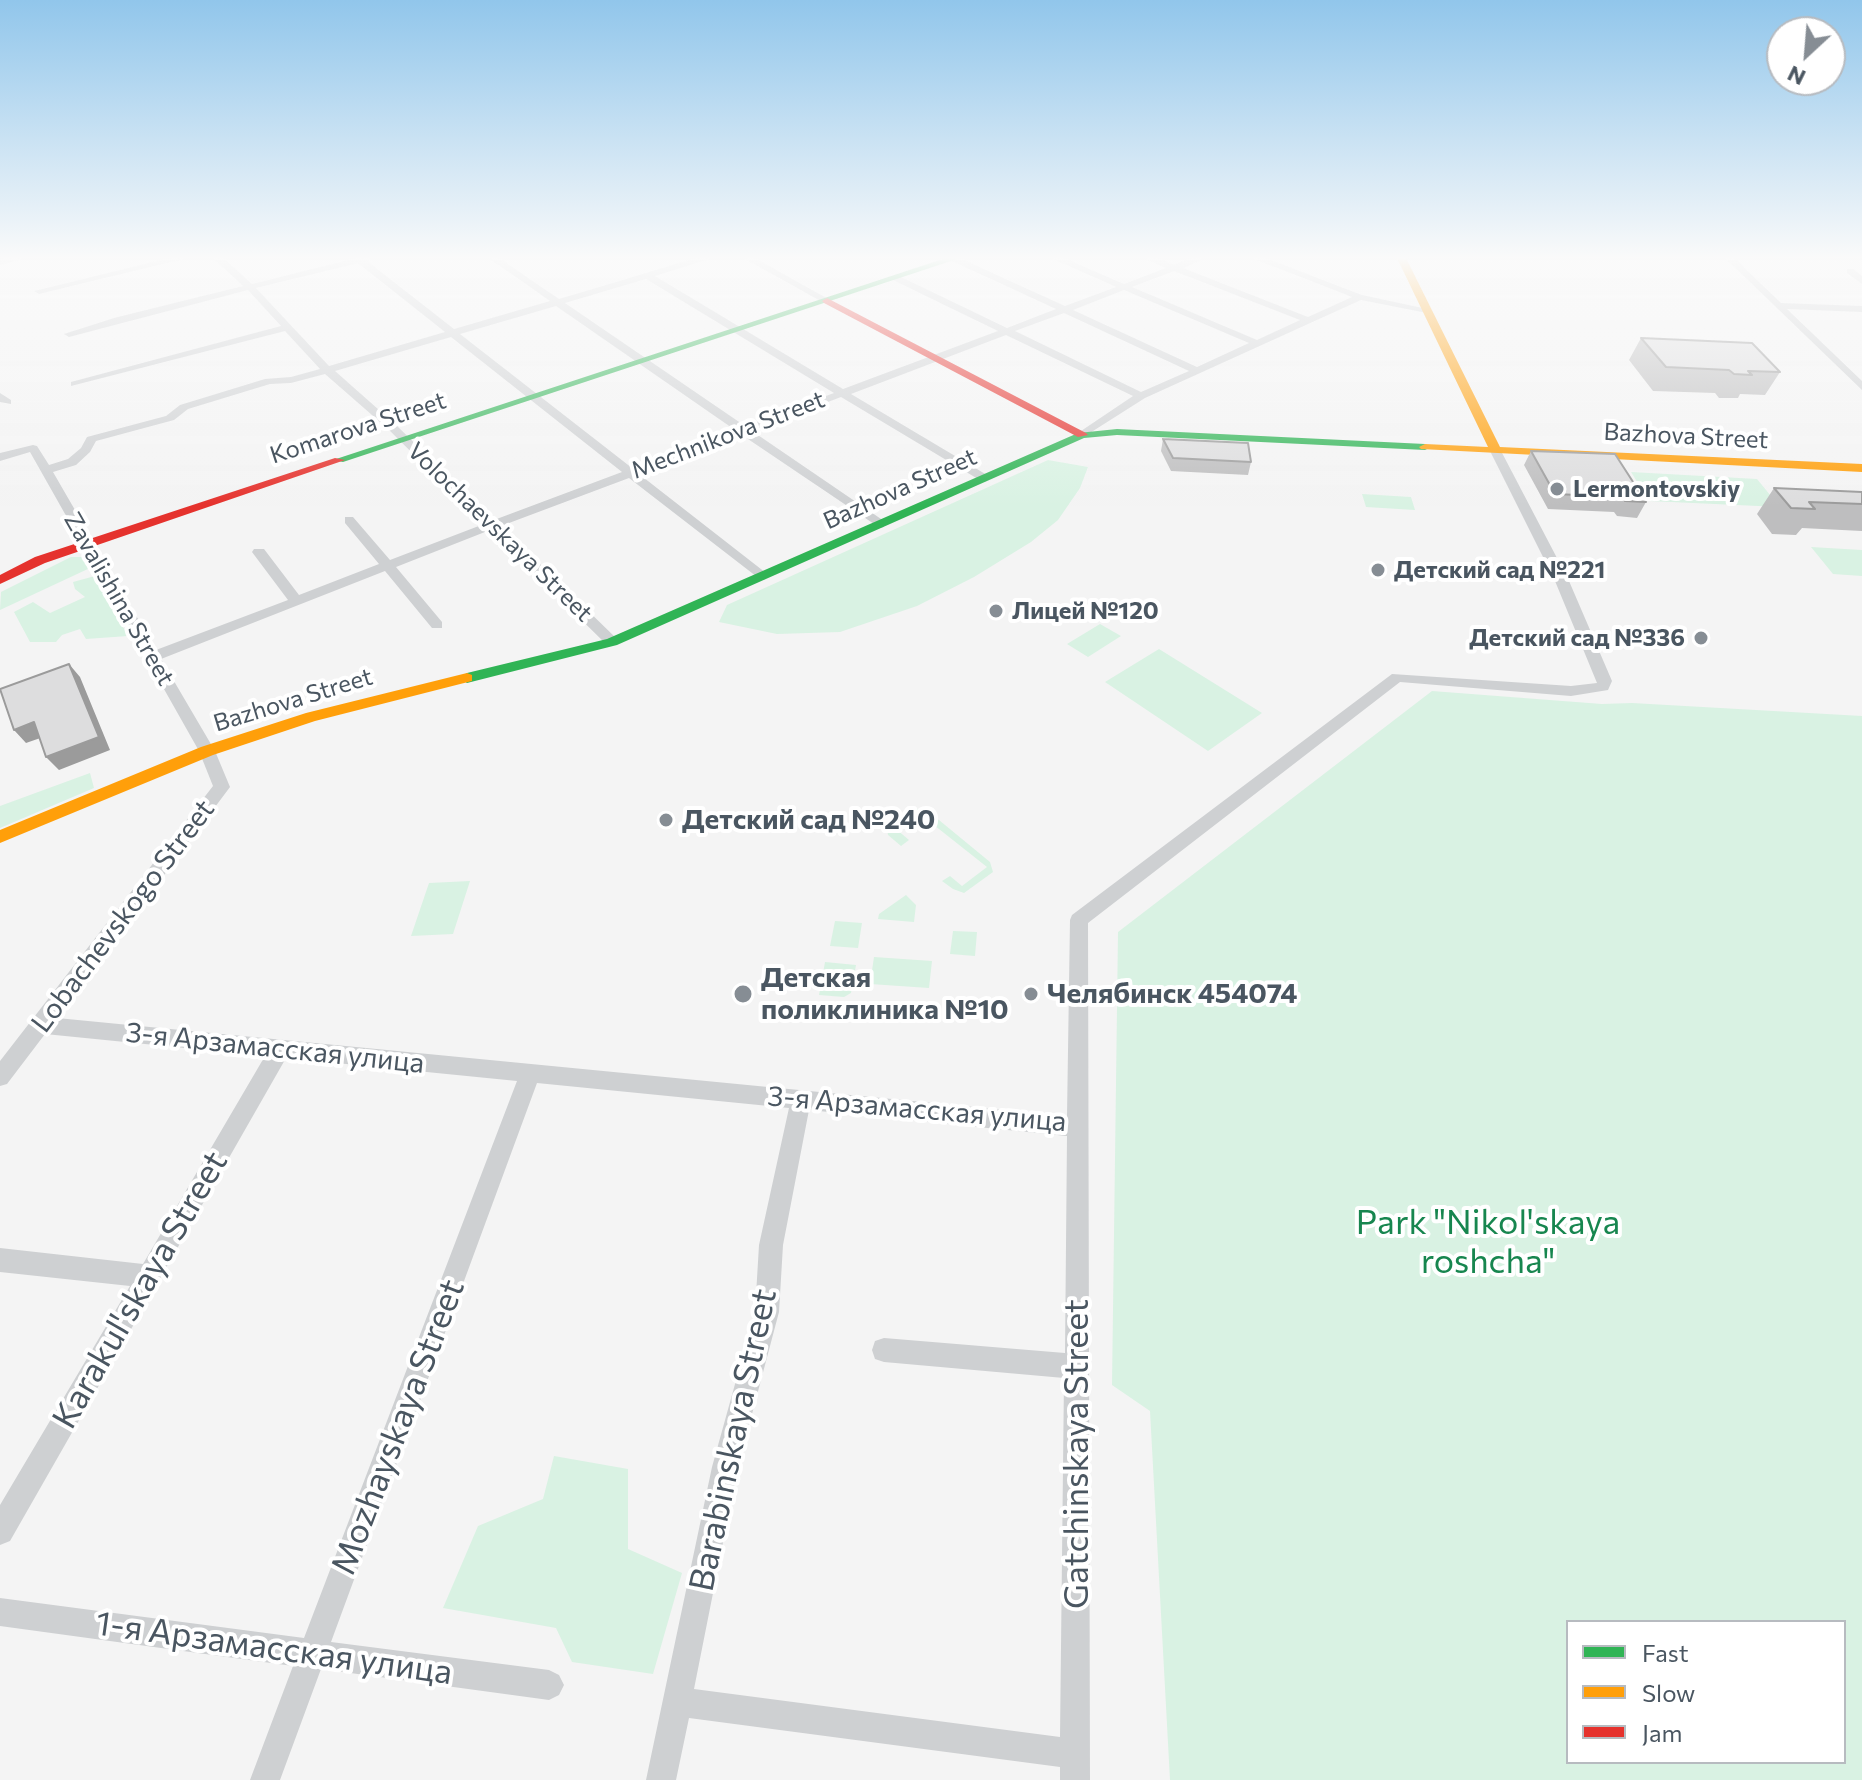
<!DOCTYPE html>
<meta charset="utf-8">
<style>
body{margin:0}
#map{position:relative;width:1862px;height:1780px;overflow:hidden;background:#f4f4f4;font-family:Commissioner,sans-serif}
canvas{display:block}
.legend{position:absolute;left:1566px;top:1620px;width:280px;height:144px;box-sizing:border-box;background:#fff;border:2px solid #b7bbc0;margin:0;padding:10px 14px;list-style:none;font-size:24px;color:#4a5661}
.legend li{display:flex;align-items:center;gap:16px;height:40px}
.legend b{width:40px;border:2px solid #b7bbc0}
.north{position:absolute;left:1766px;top:16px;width:80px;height:80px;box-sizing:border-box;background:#fff;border:2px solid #b7bbc0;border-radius:50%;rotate:206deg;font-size:22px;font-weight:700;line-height:32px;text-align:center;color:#4a5661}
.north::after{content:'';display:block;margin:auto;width:28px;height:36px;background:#868d94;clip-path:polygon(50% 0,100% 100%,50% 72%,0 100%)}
</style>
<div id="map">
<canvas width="1862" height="1780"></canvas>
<ul class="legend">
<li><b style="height:10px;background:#30b455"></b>Fast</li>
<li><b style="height:10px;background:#ff9f0a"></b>Slow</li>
<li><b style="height:10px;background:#e5322d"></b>Jam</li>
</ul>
<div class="north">N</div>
</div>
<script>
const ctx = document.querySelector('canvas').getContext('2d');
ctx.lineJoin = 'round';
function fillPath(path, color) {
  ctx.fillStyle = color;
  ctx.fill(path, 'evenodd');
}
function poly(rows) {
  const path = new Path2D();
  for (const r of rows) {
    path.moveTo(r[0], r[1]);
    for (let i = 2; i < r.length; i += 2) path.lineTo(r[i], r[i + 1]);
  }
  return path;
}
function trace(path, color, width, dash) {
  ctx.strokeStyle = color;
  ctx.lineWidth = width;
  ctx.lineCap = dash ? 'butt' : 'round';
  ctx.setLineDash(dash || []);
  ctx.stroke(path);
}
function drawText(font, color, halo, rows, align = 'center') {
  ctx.font = font + ' Commissioner,sans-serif';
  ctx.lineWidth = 8;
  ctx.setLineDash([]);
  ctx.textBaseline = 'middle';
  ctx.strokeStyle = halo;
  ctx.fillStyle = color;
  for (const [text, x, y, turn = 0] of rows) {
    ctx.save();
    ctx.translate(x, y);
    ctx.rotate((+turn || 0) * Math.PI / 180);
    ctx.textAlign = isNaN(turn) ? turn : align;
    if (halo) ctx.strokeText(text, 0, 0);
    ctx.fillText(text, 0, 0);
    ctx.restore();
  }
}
fillPath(poly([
 [1048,460,1088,467,1080,488,1058,520,1031,542,974,577,917,606,840,632,777,634,719,622,727,605],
 [1631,472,1757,479,1780,507,1649,501],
 [1362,494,1411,497,1415,510,1366,507],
 [1811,547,1862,550,1862,576,1833,574],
 [71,557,84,557,90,568,0,610,1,592],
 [95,576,128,636,86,639,80,629,62,635,56,642,30,642,14,612,33,602,50,613,85,597,75,589,73,582],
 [1100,624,1121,636,1088,657,1067,644],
 [1159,649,1262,713,1208,751,1105,682],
 [1432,691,1602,704,1632,703,1862,716,1862,1780,1170,1780,1150,1411,1112,1385,1118,932],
 [1844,1622,1844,1762,1568,1762,1568,1622],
 [90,773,94,788,0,828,0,806],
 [914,808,928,811,990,862,993,872,964,893,953,889,942,881,950,876,962,886,987,867,920,814,896,829,909,840,901,846,888,835,887,828],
 [470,881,453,934,411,936,429,883],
 [906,895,916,905,914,922,878,919,879,914],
 [835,921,862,923,858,948,830,946],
 [953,931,977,932,975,956,950,954],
 [874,957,932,961,929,988,870,984],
 [825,962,856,965,851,993,844,997,819,995],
 [554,1456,628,1469,628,1549,682,1573,653,1674,572,1662,556,1628,443,1608,478,1526,543,1499]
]), '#d9f2e3');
fillPath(poly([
 [14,256,31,256,0,265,0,259,14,256],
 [178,256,195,256,39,294,34,291,178,256],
 [211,256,221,256,252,284,353,259,351,256,371,256,371,260,367,261,454,329,550,301,486,256,496,256,559,299,703,256,718,256,655,276,843,389,998,331,893,280,893,276,899,276,1007,328,1056,309,952,261,955,256,1065,306,1116,287,1047,256,1059,256,1124,284,1166,268,1140,256,1153,256,1174,265,1197,256,1210,256,1183,268,1308,317,1352,297,1247,256,1260,256,1362,295,1432,310,1427,313,1361,300,1145,398,1082,438,1078,437,1078,433,1133,396,1006,335,851,394,987,475,987,481,983,482,841,397,752,431,884,521,884,527,880,528,742,435,639,474,766,573,766,579,761,580,629,478,501,526,617,639,617,645,607,645,490,530,396,567,442,622,442,628,432,628,385,571,161,659,215,751,230,787,57,1018,1067,1116,1070,920,1072,915,1392,674,1571,686,1597,683,1555,581,1490,451,1500,449,1569,581,1612,681,1608,690,1571,696,1400,682,1088,923,1090,1780,1060,1780,1060,1767,689,1718,676,1780,646,1780,712,1467,755,1312,759,1245,789,1108,537,1083,331,1642,549,1670,559,1675,564,1685,559,1695,549,1700,321,1669,280,1780,250,1780,293,1666,0,1626,0,1598,304,1638,517,1081,286,1058,10,1541,0,1545,0,1505,130,1286,0,1272,0,1248,143,1264,265,1056,45,1034,7,1084,0,1086,0,1061,213,786,199,751,30,452,0,461,0,453,33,445,37,446,49,465,68,459,81,448,87,437,166,416,180,405,265,379,291,377,320,369,285,331,71,386,71,382,281,326,248,290,69,337,64,334,114,318,243,286,211,256],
 [358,263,445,332,329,366,256,288,358,263],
 [1174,271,1300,320,1257,340,1132,287,1174,271],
 [646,279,834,393,745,426,565,303,646,279],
 [1124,290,1249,343,1197,367,1073,310,1124,290],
 [556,306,735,430,632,468,460,334,556,306],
 [1064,313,1189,371,1141,392,1015,331,1064,313],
 [451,337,622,472,494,520,396,425,335,371,451,337],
 [325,374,388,429,484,524,390,560,353,517,345,517,345,523,379,564,299,595,264,549,254,549,252,552,288,600,156,650,53,472,76,465,90,452,96,441,174,420,188,409,270,384,291,383,325,374],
 [809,1110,1067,1136,1065,1353,884,1338,875,1341,872,1350,875,1359,884,1362,1064,1378,1060,1737,694,1689,738,1467,779,1312,783,1245,809,1110],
 [740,256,751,256,832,301,824,303,740,256],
 [1723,256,1732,256,1781,303,1862,306,1862,312,1787,309,1862,381,1862,390,1723,256],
 [1847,269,1853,269,1862,276,1862,284,1847,273,1847,269],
 [0,393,11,400,11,404,0,402,0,393]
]), '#ced0d2');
fillPath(poly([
 [952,256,966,256,343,462,333,460,952,256],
 [1117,429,1425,444,1431,447,1425,450,1117,435,1084,438,617,645,467,683,460,678,467,673,607,639,1078,433,1117,429]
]), '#30b455');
fillPath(poly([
 [1396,256,1405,256,1500,447,1862,464,1862,472,1421,449,1419,447,1425,444,1488,447,1396,256],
 [467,673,472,675,472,681,315,721,213,755,0,843,0,830,201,747,306,713,467,673]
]), '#ff9f0a');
fillPath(poly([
 [827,298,1086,433,1088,435,1078,437,824,303,822,301,827,298],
 [335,458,345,460,45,563,0,584,0,575,35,557,335,458]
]), '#e5322d');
fillPath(poly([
 [1641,338,1780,372,1765,395,1740,394,1738,398,1719,398,1715,393,1653,391,1629,360],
 [1163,439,1251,462,1248,475,1171,471,1161,451],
 [1531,451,1646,502,1637,518,1617,516,1614,512,1548,509,1524,465],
 [1774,488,1862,492,1862,531,1802,528,1796,535,1772,534,1757,514]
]), '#bebebf');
fillPath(poly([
 [69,664,80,677,110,750,59,770,46,757],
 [34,722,46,736,26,743,14,730]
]), '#9b9b9b');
const building = poly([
 [1641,338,1752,343,1780,372,1748,371,1752,375,1734,374,1729,370,1666,367,1641,338],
 [1163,439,1248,443,1251,462,1173,458,1163,439],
 [1531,451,1615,454,1646,502,1625,501,1623,497,1555,494,1531,451],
 [1774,488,1862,492,1862,504,1809,502,1815,509,1791,508,1774,488],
 [69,664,99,737,46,757,34,722,14,730,0,689,69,664]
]);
fillPath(building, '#ddddde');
trace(building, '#9b9b9b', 2);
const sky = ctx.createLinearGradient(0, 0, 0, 506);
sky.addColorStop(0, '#91c6eb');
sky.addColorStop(0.51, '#fafafa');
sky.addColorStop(1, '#fafafa00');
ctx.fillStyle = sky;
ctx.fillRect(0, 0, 1862, 506);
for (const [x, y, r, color] of [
 [1557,489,8,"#868d94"],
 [1378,570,8,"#868d94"],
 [996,611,8,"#868d94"],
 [1701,638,8,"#868d94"],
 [666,820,8,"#868d94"],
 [743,994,10,"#868d94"],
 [1031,994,8,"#868d94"]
]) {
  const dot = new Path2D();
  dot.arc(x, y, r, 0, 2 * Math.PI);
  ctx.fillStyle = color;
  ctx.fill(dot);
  trace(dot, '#fff', 3);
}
drawText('24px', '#4a5661', '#fff', [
 ["Komarova Street",358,428,-18],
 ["Mechnikova Street",728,435,-21],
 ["Bazhova Street",1686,436,3],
 ["Bazhova Street",900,489,-24],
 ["Volochaevskaya Street",500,532,44],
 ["Zavalishina Street",119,599,60],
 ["Bazhova Street",293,700,-17]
]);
drawText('bold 24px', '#4a5661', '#fff', [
 ["Lermontovskiy",1573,489],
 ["Детский сад №221",1394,570],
 ["Лицей №120",1012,611],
 ["Детский сад №336",1685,638,"right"]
], 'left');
drawText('bold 28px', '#4a5661', '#fff', [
 ["Детский сад №240",682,820],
 ["Детская",761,978],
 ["поликлиника №10",761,1010],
 ["Челябинск 454074",1047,994]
], 'left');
drawText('28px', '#4a5661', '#fff', [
 ["Lobachevskogo Street",123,916,-53],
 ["3-я Арзамасская улица",275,1048,6],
 ["3-я Арзамасская улица",917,1109,5]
]);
drawText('34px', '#17864f', '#fff', [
 ["Park \"Nikol'skaya",1488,1223],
 ["roshcha\"",1488,1262]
]);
drawText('34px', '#4a5661', '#fff', [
 ["Karakul'skaya Street",140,1290,-60],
 ["Mozhayskaya Street",398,1427,-69],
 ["Barabinskaya Street",733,1440,-78],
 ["Gatchinskaya Street",1077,1454,-90],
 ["1-я Арзамасская улица",274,1648,8]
]);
</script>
